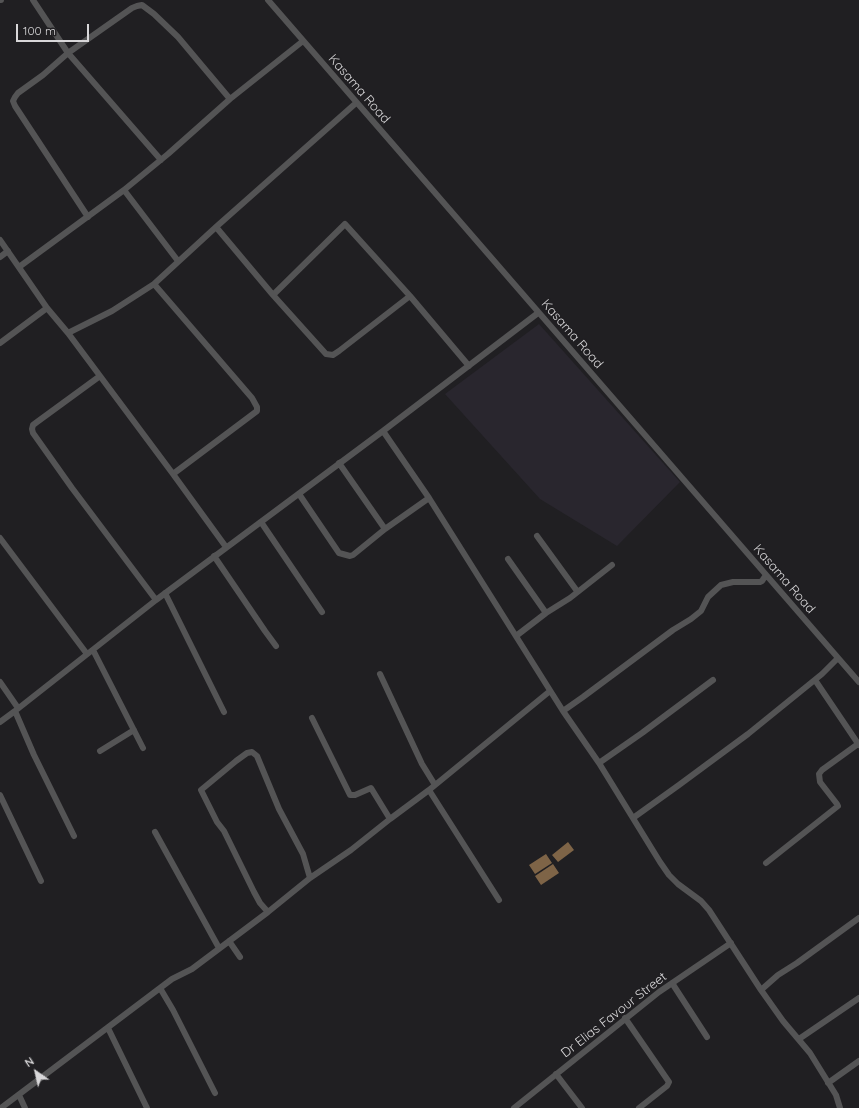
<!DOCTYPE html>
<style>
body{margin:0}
#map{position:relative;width:859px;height:1108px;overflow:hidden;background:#201f22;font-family:Quicksand,sans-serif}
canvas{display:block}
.north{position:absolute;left:16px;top:1052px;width:40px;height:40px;-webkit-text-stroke:3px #201f22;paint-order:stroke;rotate:326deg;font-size:11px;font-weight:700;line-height:16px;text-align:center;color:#d8d7d9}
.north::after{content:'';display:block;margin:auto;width:14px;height:18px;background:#d8d7d9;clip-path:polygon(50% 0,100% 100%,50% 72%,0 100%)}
.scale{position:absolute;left:16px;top:24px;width:73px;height:18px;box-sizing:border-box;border:2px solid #d8d7d9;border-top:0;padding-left:5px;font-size:12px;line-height:14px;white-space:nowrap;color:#d8d7d9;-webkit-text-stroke:3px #201f22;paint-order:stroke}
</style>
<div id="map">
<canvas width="859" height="1108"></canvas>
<div class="north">N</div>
<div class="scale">100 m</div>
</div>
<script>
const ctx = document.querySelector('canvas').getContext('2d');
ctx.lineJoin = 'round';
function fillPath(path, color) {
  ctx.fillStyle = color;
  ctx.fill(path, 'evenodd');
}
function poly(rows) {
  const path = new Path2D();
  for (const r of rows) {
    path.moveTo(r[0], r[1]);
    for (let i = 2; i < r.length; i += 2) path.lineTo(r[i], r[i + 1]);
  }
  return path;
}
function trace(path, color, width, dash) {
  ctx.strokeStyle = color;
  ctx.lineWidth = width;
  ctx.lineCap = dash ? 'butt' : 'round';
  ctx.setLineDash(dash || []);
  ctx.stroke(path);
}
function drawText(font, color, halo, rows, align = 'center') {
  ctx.font = font + ' Quicksand,sans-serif';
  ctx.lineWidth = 3;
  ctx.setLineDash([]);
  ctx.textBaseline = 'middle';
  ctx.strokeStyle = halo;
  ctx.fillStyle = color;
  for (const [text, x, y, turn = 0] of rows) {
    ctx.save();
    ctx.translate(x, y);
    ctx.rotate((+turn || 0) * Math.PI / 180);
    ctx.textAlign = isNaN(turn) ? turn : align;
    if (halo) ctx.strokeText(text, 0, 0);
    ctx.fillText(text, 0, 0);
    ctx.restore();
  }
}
fillPath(poly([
 [539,324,680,482,617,546,540,499,445,394]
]), '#29262e');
fillPath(poly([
 [568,842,574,850,558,862,552,855],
 [546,854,552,863,535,874,529,865],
 [553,864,559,873,541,885,535,876]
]), '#7e6447');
trace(poly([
 [0,0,1,0],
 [33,0,68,53,161,160],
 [268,0,859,682],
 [124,190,178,261],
 [88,217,15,106,13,101,15,97,18,93,43,75,68,53,132,8,137,6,142,5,154,14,178,37,230,99],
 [216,227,273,295,326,354,333,355,339,351,410,296],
 [0,240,47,308,68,333,173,474,226,547],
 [0,257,8,251],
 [19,267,124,190,168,154,230,99,303,41],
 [154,284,252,398,257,407,257,411,173,474],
 [273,295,345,224,410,296,469,366],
 [68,333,112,311,154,284,216,227,356,103],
 [0,343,47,308],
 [100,376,37,422,33,425,32,429,33,433,72,488,156,600],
 [383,431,429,498,563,711,599,763,660,862,669,875,678,884,701,901,709,910,761,990,783,1021,810,1053,836,1095,840,1108],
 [339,463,385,529],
 [299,494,339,553,350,556,353,555,385,529,429,498],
 [261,522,322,612],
 [537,536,577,591],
 [0,538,87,654],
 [214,556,265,631,276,646],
 [508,559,546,613],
 [165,593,224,712],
 [516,636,546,613,570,598,612,565],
 [93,650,143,748],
 [380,674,422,764,435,785],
 [815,680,859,745],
 [0,682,18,708],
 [15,711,34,755,74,836],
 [563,711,583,697,673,630,691,619,701,611,708,597,721,585,733,582,760,582,762,581,766,575],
 [312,718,350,795,355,795,371,788,390,819],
 [0,722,15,711,156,600,383,431,538,313],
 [100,751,134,730],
 [599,763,642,733,713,680],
 [429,790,499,900],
 [0,795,41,881],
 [633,818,679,785,748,734,822,674,838,658],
 [155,832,219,948],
 [766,863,838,806,837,804,820,782,819,774,822,770,858,744],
 [268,912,260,903,254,892,224,831,217,822,201,790,236,761,247,753,252,752,257,756,279,809,303,854,310,878],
 [229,941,240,957],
 [672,983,707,1037],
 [160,988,173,1010,215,1093],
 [761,990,778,975,797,963,859,918],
 [625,1018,669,1082,667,1086,639,1108],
 [108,1028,147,1108],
 [799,1039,859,998],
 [556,1074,582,1108],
 [828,1083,859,1061],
 [19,1095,25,1108],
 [1,1108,172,979,192,969,268,912,310,878,351,850,390,819,429,790,550,691],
 [514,1108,659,992,731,943]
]), '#545455', 6);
drawText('13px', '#d8d7d9', '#201f22', [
 ["Kasama Road",359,89,49],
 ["Kasama Road",572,334,49],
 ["Kasama Road",784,579,49],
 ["Dr Elias Favour Street",614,1015,-38]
]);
</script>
